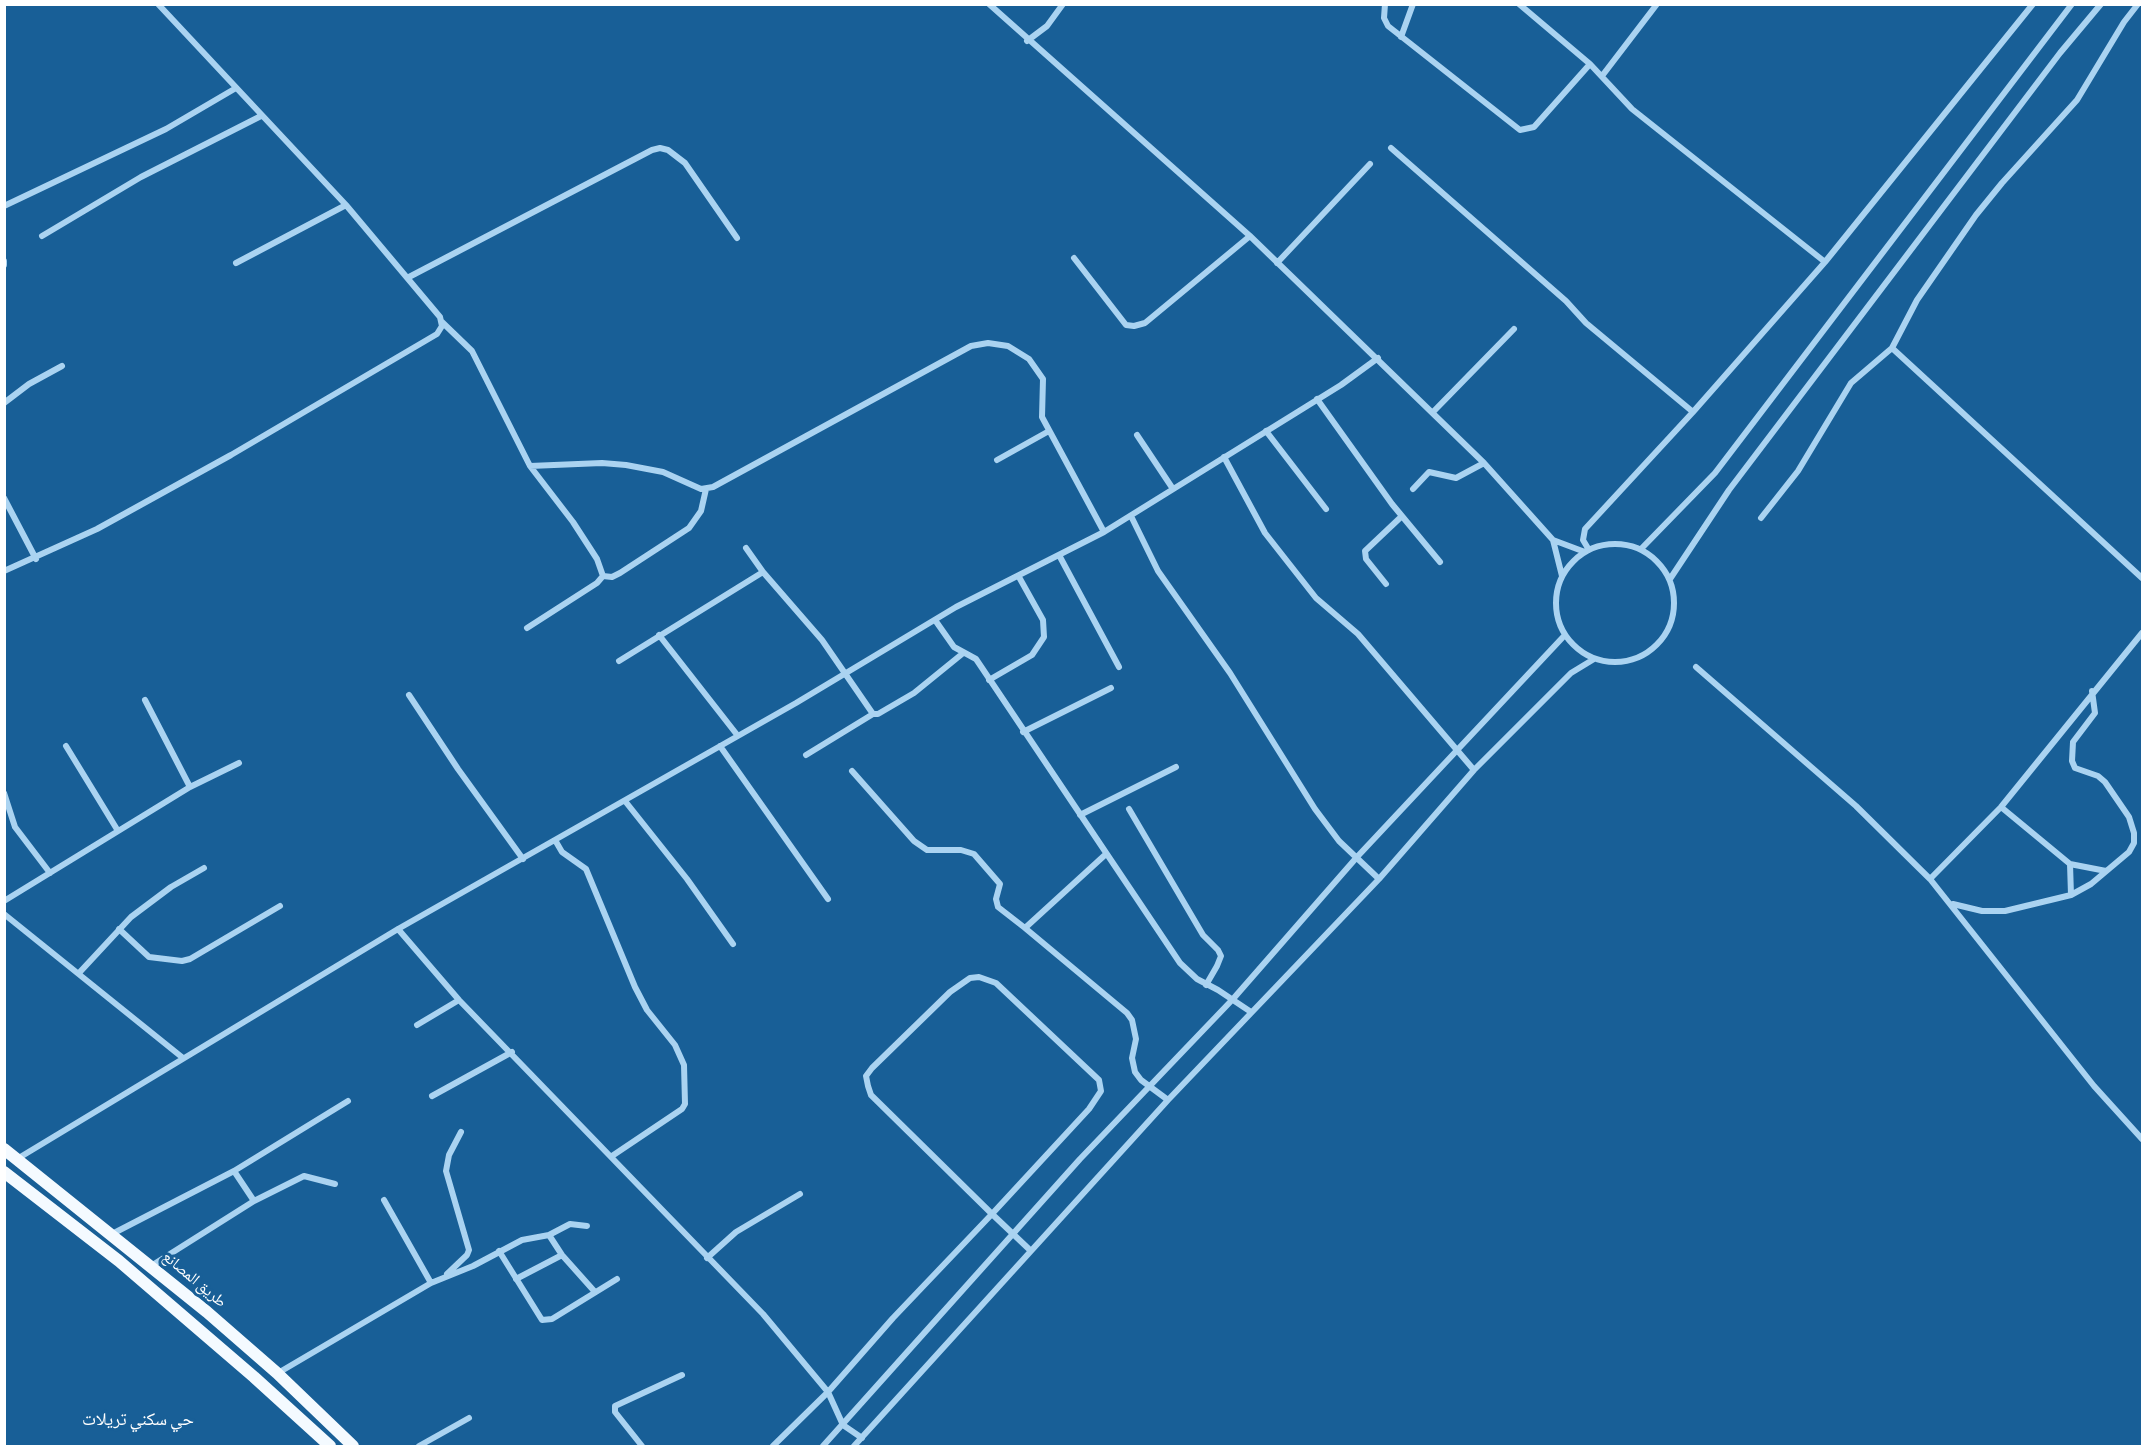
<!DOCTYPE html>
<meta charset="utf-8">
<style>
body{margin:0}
#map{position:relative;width:2147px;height:1451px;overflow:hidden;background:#185f97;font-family:"Sofia Sans Condensed",sans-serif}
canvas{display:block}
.frame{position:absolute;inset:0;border:6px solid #fff;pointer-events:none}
</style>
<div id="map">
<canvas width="2147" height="1451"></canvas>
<div class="frame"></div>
</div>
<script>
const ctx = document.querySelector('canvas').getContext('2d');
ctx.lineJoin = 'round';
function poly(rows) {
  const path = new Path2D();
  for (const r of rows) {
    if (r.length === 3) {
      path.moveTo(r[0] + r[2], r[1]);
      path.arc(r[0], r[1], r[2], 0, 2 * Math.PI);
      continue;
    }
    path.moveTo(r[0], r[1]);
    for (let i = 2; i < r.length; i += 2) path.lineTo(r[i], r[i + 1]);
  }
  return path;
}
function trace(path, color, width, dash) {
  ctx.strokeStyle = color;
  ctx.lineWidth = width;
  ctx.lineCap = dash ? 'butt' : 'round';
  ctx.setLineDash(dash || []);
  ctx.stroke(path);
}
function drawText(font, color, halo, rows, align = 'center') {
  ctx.font = font + ' "Sofia Sans Condensed","Noto Naskh Arabic",sans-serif';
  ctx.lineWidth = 6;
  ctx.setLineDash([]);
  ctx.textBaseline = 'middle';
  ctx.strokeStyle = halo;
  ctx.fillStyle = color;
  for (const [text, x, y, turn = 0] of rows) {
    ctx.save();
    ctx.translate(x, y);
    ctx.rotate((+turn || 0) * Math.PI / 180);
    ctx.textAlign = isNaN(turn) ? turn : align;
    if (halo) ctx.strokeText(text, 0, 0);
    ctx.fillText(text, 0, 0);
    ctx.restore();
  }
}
trace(poly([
 [989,4,1250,236,1484,463,1553,540,1562,576],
 [1385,4,1384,18,1388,26,1520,130,1534,127,1590,64],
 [1519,4,1590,64,1632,109,1825,262],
 [2138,4,2124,22,2077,100,2002,183,1976,215,1917,300,1892,348,2142,578],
 [1401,37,1413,4],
 [1027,41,1047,26,1063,4],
 [1602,76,1657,4],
 [1391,148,1566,301,1586,323,1693,412],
 [4,206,166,129,236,88],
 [42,236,141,177,261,116],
 [1074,258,1126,325,1134,326,1145,323,1250,236],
 [4,261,4,265],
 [236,263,346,205],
 [1277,263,1370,164],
 [409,277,652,150,660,148,668,150,685,163,737,238],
 [442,322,472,351,530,466,602,463,626,465,663,472,701,489,713,487,971,346,988,343,1008,346,1029,359,1043,379,1042,417,1104,532],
 [1317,399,1392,504,1440,562],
 [4,403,29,384,62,366],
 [1433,412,1514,329],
 [1266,431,1326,509],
 [1137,435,1173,489],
 [1224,457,1265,533,1316,598,1358,634,1474,770],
 [997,460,1049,431],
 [1413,489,1429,472,1456,478,1484,463],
 [4,498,36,559],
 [1131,516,1158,571,1230,673,1315,809,1339,841,1379,879],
 [1761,518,1798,471,1851,383,1892,348],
 [1553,540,1585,552],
 [1615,603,59],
 [746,548,763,572,822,640,873,714,878,714,914,693,962,654],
 [1641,549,1715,473,2072,4],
 [1589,550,1583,540,1585,529,1693,412,1825,262,2033,4],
 [1059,555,1119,667],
 [4,571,97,529,231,455,437,334,442,326,440,317,346,205,158,4],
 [603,576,612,577,620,573,689,528,701,511,706,489],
 [1670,579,1729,490,2060,53,2101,4],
 [1386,584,1366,559,1365,551,1402,516],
 [935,620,954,647,976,659,1180,963,1197,979,1218,990,1251,1012],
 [527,628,597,583,603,576,597,559,573,522,530,466],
 [659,635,738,736],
 [619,661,763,572],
 [1696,667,1856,806,1930,879,2094,1086,2142,1139],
 [989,680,1032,655,1044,637,1043,620,1019,577],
 [409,695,458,769,523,859],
 [145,700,190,787],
 [1023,732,1111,688],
 [66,746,118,831],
 [720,746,828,899],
 [806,755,873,714],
 [852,771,914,841,927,850,961,850,974,854,1000,884,996,899,998,907,1025,928],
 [4,793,15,827,50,873],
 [625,801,687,879,733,944],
 [2001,807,2070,864,2106,871],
 [1129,809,1203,935,1218,950,1221,956,1217,966,1206,985],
 [1080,815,1176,767],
 [555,840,562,852,586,869,635,987,647,1010,675,1045,684,1065,685,1104,682,1109,612,1156],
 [1106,854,1025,928,1127,1013,1132,1020,1136,1039,1132,1058,1135,1072,1141,1080,1168,1100],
 [2070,864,2071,895],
 [1930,879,2001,807,2142,633],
 [4,901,190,787,239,763],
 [1953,904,1982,911,2005,911,2071,895,2091,884,2129,852,2134,843,2134,833,2129,817,2105,782,2098,776,2075,768,2072,761,2073,742,2095,713,2092,691],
 [4,914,183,1058],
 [119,929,149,957,182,961,190,959,280,906],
 [398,929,459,1000,763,1314,828,1392,843,1425,862,1438],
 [79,973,131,917,171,887,204,868],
 [417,1025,459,1000],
 [432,1096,512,1052],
 [17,1159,398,929,796,703,956,607,1104,532,1341,385,1378,358],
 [234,1171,254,1201],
 [384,1200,431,1283],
 [112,1234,234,1171,348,1101],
 [549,1235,562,1255,595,1292],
 [499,1251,542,1320,552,1319,617,1279],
 [707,1258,736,1232,800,1194],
 [151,1266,254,1201,304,1176,335,1184],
 [447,1274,467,1255,469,1250,446,1171,449,1155,461,1132],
 [516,1279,562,1255],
 [278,1373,431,1283,473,1266,522,1240,549,1235,570,1224,587,1226],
 [419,1446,469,1418],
 [642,1446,615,1412,615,1406,682,1375],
 [773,1446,828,1392,893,1318,992,1214,1089,1109,1101,1091,1099,1080,996,983,979,977,970,978,950,992,872,1068,866,1076,868,1086,871,1095,992,1214,1031,1251],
 [823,1446,1080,1159,1233,999,1357,857,1564,636],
 [854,1446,1168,1100,1379,879,1474,770,1571,673,1594,659]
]), '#aad3f1', 6);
trace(poly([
 [4,1149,207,1312,277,1373,353,1446],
 [4,1172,119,1261,254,1377,330,1446]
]), '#f4faff', 12);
drawText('16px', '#fff', '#185f97', [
 ["طريق المصانع",194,1280,40]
]);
drawText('18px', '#fff', '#185f97', [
 ["حي سكني تريلات",138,1420]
]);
</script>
